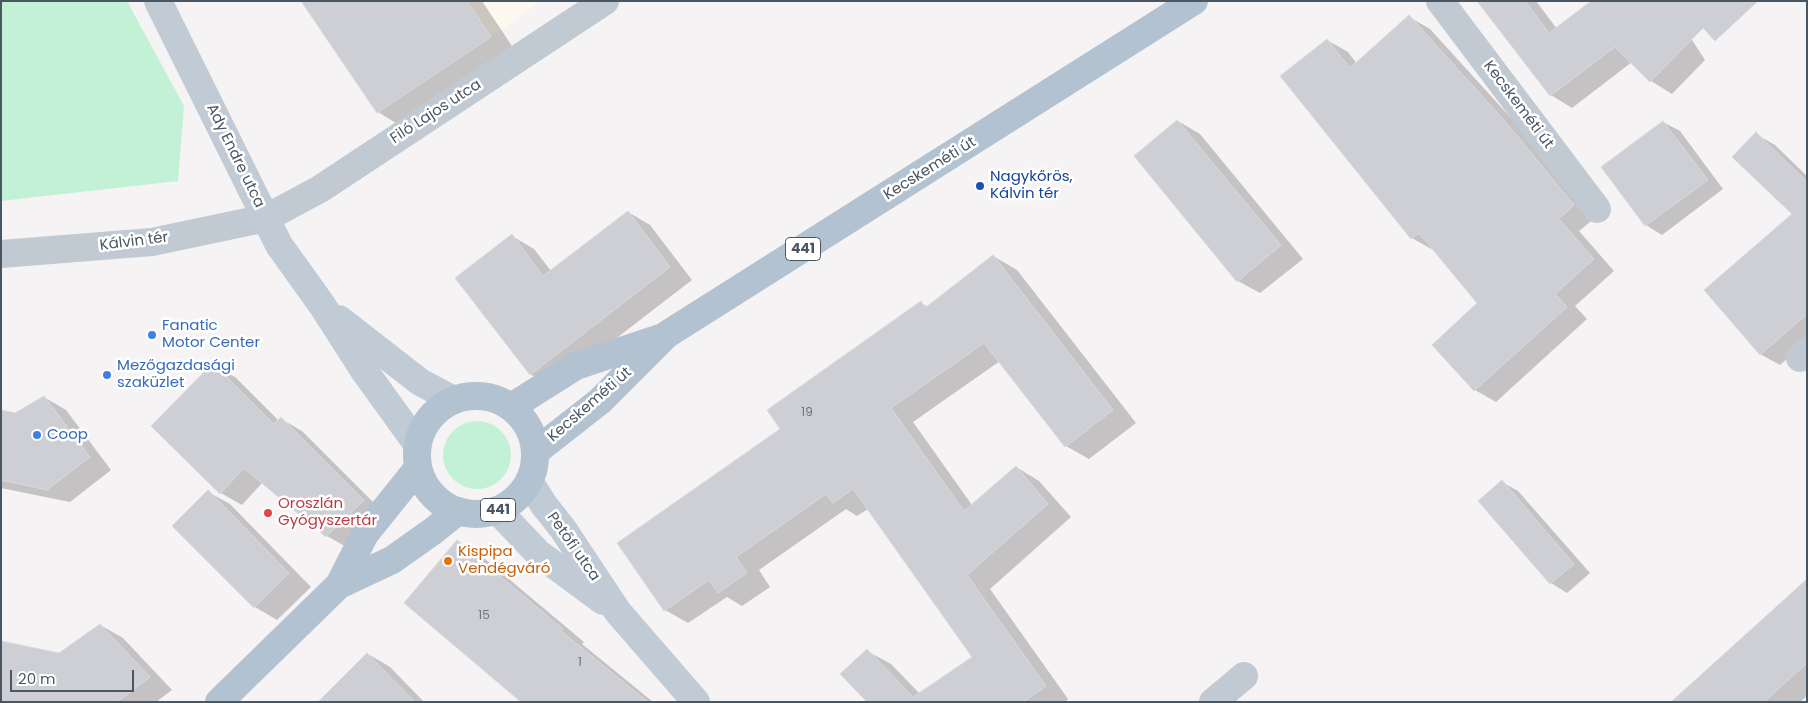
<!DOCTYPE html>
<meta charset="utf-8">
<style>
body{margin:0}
#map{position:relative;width:1808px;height:703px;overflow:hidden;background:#f5f3f3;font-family:Poppins,sans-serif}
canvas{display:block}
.frame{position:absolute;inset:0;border:2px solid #4a5661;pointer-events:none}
.scale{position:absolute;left:10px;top:670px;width:124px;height:22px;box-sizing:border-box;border:2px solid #4a5661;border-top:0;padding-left:6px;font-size:15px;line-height:18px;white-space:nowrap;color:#4a5661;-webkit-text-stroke:4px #fff;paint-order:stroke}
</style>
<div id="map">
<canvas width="1808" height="703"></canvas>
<div class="frame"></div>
<div class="scale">20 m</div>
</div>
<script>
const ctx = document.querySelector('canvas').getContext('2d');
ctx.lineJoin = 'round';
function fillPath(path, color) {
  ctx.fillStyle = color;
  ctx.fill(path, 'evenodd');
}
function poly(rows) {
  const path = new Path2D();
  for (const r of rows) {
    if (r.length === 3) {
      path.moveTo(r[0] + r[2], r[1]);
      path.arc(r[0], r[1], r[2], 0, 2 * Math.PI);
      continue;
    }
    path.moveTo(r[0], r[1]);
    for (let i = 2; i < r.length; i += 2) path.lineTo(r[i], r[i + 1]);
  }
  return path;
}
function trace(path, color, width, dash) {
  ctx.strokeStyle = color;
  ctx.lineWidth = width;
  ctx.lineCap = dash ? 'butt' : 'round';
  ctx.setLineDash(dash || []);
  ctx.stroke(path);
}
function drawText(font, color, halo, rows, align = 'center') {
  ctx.font = font + ' Poppins,sans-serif';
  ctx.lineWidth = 5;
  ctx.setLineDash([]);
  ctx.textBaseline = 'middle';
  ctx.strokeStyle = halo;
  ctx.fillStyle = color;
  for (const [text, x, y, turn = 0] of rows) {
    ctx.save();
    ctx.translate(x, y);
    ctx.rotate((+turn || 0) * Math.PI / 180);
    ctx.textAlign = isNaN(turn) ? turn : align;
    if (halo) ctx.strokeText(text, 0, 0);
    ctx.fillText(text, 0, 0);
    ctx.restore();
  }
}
fillPath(poly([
 [467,1,541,1,491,37]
]), '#fdf9ef');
fillPath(poly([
 [1,1,127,1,184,106,178,181,1,201],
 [477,455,34]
]), '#c3f1d5');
fillPath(poly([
 [302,1,482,1,516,52,404,128,378,112],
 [1478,1,1536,1,1557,29,1667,1,1705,60,1672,94,1651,81,1632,62,1572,108,1551,95],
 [1409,17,1430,29,1531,140,1595,218,1579,231,1614,271,1575,306,1587,319,1496,402,1475,390,1479,303,1433,250,1412,238,1282,76,1327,40,1348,52,1357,64],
 [1178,121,1200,134,1303,259,1260,293,1238,281],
 [1663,122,1680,131,1723,189,1662,235,1646,225,1603,167],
 [1756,134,1775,145,1807,176,1807,341,1780,365,1760,354,1794,214],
 [628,212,650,225,692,280,553,387,530,374,512,236,534,249,551,271],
 [993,256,1017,270,1136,423,1089,459,1066,446,1000,361,913,422,972,505,1016,467,1039,481,1071,517,990,589,1068,699,1065,702,868,702,867,651,891,664,920,694,973,657,868,509,857,516,846,509,759,570,770,587,742,606,727,597,688,623,665,610,782,429,921,303,928,307],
 [213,365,235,377,279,421,281,419,302,431,384,513,348,548,327,536,263,482,242,505,221,493],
 [44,397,66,410,111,470,70,502,1,488,1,411,15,414],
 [1502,482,1518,491,1590,573,1567,593,1551,583,1480,501],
 [208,492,230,504,311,587,277,620,255,607,174,526],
 [458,541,479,554,584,642,582,644,653,702,523,702],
 [1807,581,1807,696,1800,702,1673,702],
 [100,625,123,638,172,690,156,702,1,702,59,654],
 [368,654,390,667,424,702,320,702]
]), '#0003');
const building = poly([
 [301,1,467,1,491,37,377,113,301,1],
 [1477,1,1525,1,1549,33,1591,1,1758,1,1715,41,1703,28,1650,82,1615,47,1550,96,1477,1],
 [1409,15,1510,127,1574,205,1559,219,1594,259,1555,294,1567,307,1474,391,1432,345,1477,303,1419,233,1411,239,1280,76,1327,39,1350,68,1409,15],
 [1177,120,1281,245,1237,282,1134,156,1177,120],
 [1663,121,1708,180,1645,226,1601,167,1663,121],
 [1756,132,1807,182,1807,314,1760,355,1704,290,1792,214,1732,157,1756,132],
 [628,211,670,267,530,375,455,278,512,234,543,276,628,211],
 [993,255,1113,410,1065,447,984,343,891,408,964,511,1016,466,1048,504,967,575,1046,686,1023,702,867,702,840,674,867,649,913,697,972,657,853,489,833,503,826,494,736,557,747,573,718,593,709,580,664,611,617,543,780,429,767,410,921,301,925,308,993,255],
 [213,363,274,424,281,417,364,500,326,537,244,468,220,494,151,426,213,363],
 [44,396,90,457,47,490,1,480,1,410,15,413,44,396],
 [1502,480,1574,564,1550,584,1478,501,1502,480],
 [208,490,289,573,254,608,172,526,208,490],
 [457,540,563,629,561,631,648,702,521,702,404,603,457,540],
 [1807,579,1807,663,1764,702,1671,702,1807,579],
 [100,624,150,677,117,702,1,702,1,641,59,653,100,624],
 [367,653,415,702,318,702,367,653]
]);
fillPath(building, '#cdcfd5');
trace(building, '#d7d9de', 1);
trace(poly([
 [1440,1,1597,209],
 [1,254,152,242,266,218,320,189,605,1],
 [1800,358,1807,351],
 [1213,702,1244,676]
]), '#c1cad2', 28);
trace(poly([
 [158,1,279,245,322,305,363,369,417,444],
 [339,319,420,382,454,400],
 [529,481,544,505,563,529,618,612,696,702],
 [497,510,538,553,603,601]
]), '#c1cbd6', 28);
trace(poly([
 [476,455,59],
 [511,407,576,366,660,338],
 [535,452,600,401,666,335,1194,1],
 [339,585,392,560,433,531,458,511],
 [219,702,339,585,365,534,418,468]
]), '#b3c2d1', 28);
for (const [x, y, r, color] of [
 [980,186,5,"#1a4fb4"],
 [152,335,5,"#3f7fe0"],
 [107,375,5,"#3f7fe0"],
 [37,435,5,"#3f7fe0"],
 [268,513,5,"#e0444e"],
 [448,561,5,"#e8710a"]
]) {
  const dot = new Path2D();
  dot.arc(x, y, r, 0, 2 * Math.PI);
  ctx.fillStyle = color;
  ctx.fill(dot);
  trace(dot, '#fff', 2);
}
drawText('12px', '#6b747e', null, [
 ["19",807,413],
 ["15",484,616],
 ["1",580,663]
]);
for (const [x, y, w] of [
 [803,249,35],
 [498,510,35]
]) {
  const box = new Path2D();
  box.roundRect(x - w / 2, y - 11.5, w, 23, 4);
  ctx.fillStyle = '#fff';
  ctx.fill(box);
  trace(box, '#4a5661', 1);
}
drawText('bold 14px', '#4a5661', null, [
 ["441",803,249],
 ["441",498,510]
]);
drawText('15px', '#4a5661', '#fff', [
 ["Kecskeméti út",1518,105,53],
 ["Filó Lajos utca",436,112,-33],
 ["Ady Endre utca",235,156,64],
 ["Kecskeméti út",930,169,-32],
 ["Kálvin tér",134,242,-7],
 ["Kecskeméti út",590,405,-41],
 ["Petőfi utca",573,547,55]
]);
drawText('15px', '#164399', '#fff', [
 ["Nagykőrös,",990,177],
 ["Kálvin tér",990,194]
], 'left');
drawText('15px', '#366cbe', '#fff', [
 ["Fanatic",162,326],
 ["Motor Center",162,343],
 ["Mezőgazdasági",117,366],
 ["szaküzlet",117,383],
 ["Coop",47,435]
], 'left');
drawText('15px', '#be3a42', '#fff', [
 ["Oroszlán",278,504],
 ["Gyógyszertár",278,521]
], 'left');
drawText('15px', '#c56008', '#fff', [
 ["Kispipa",458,552],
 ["Vendégváró",458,569]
], 'left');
</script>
